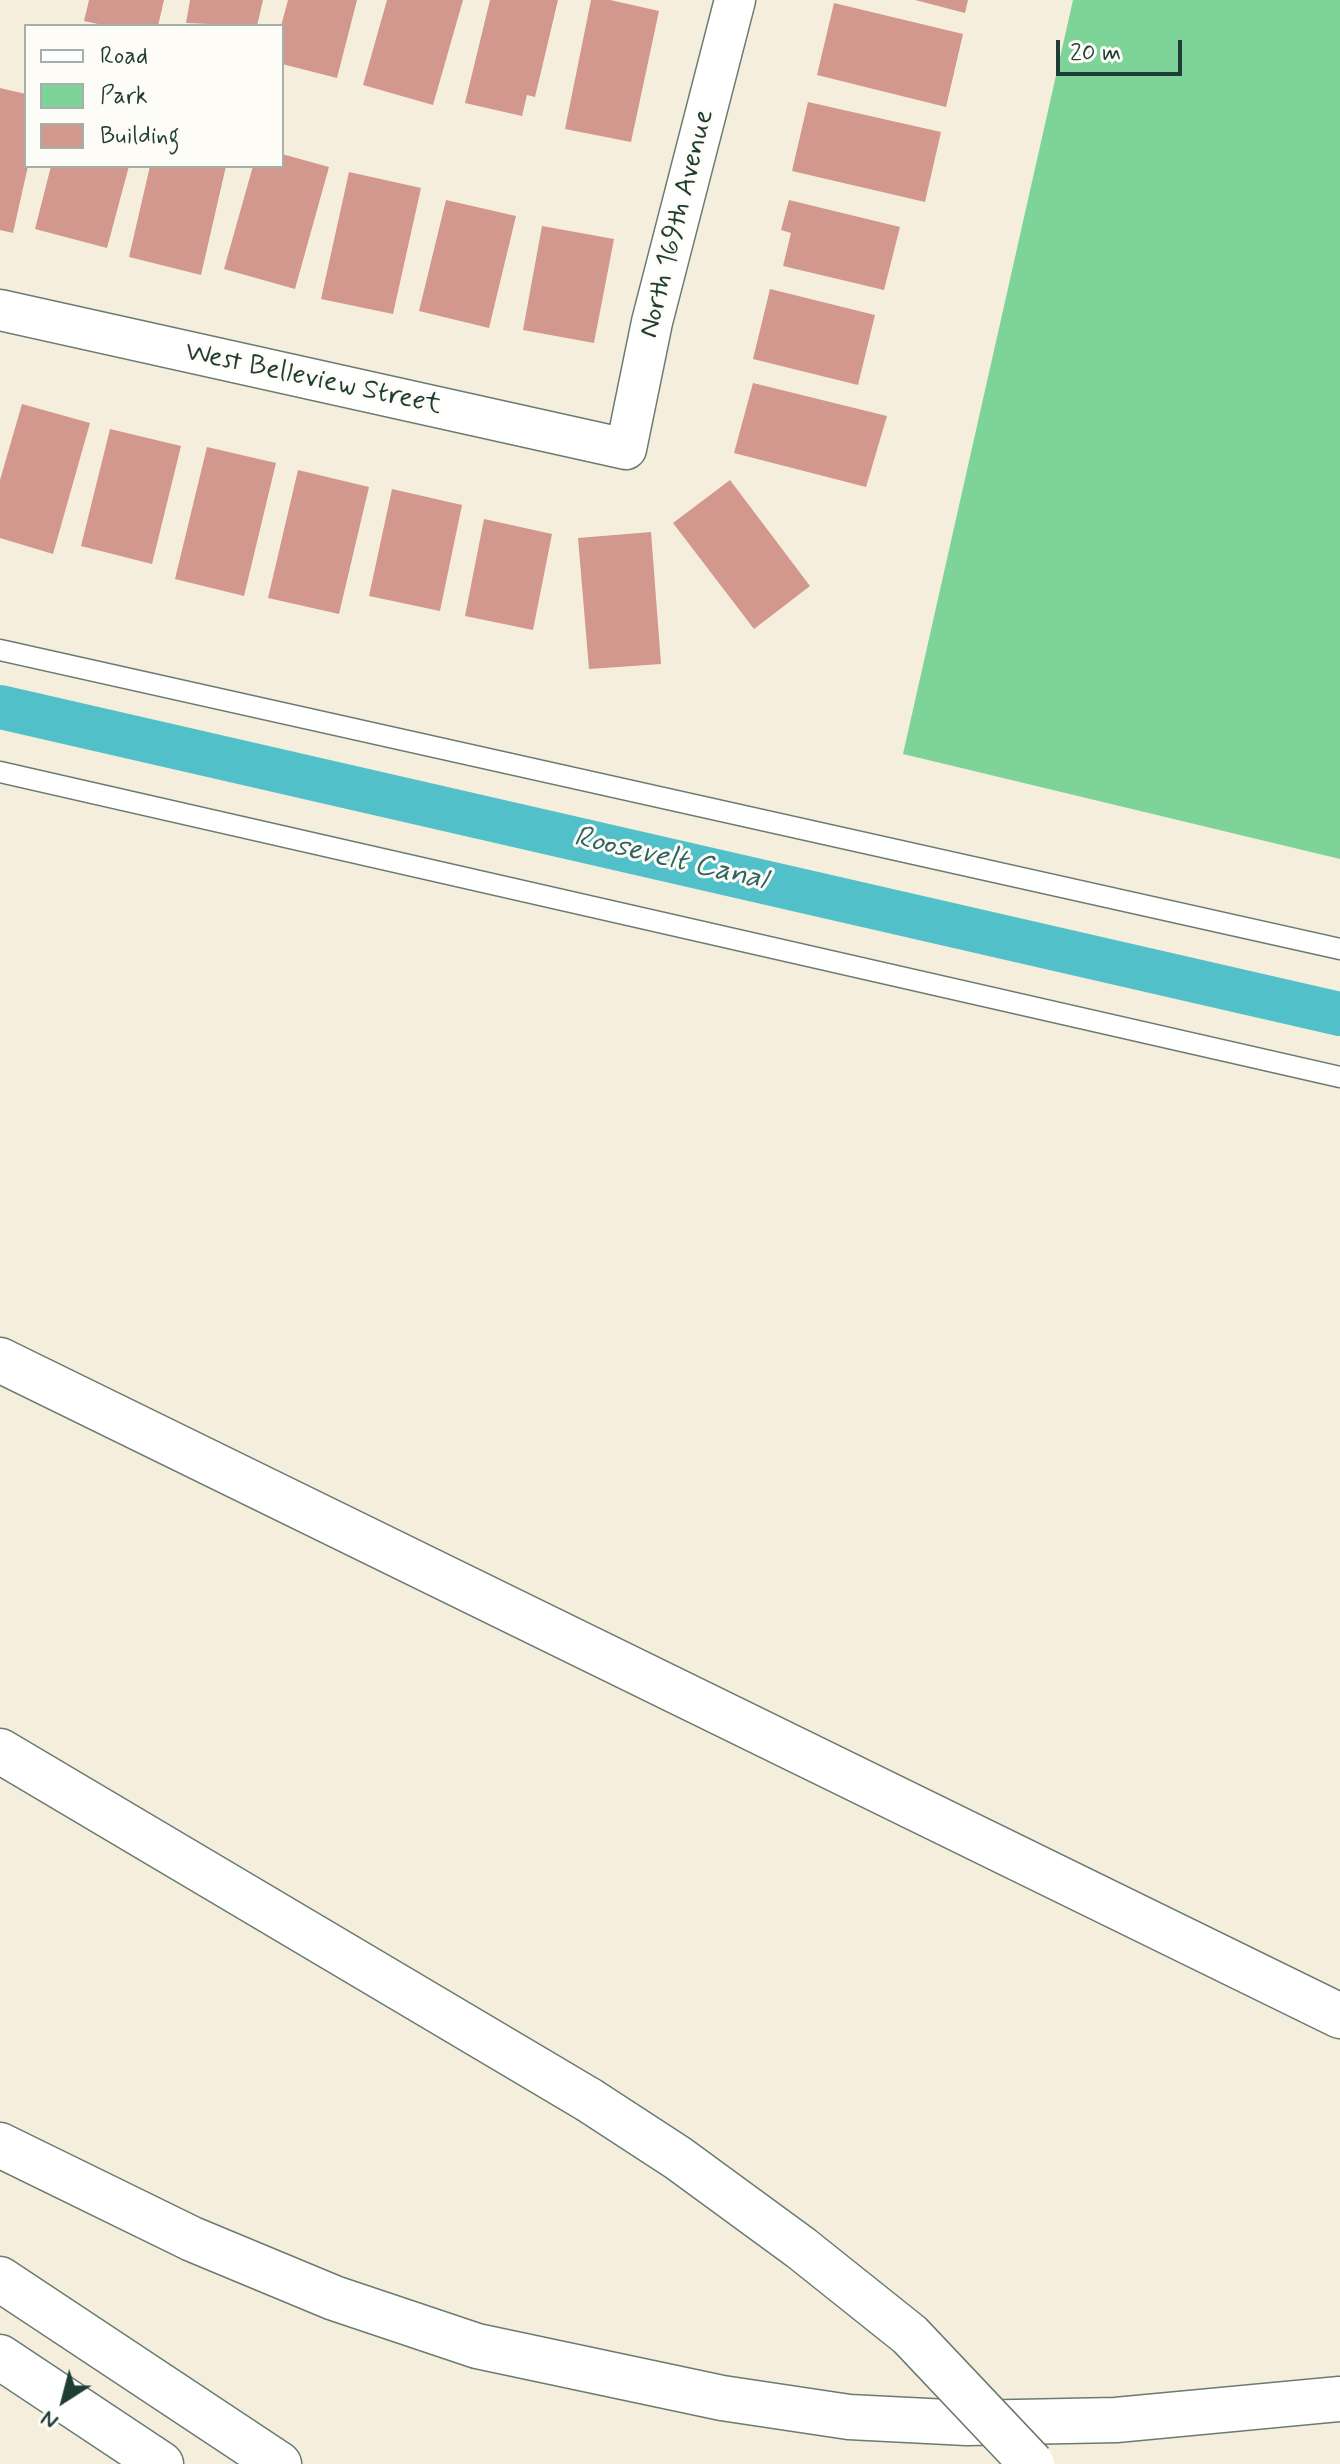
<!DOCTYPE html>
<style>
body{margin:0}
#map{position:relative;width:1340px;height:2464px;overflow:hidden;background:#f6eedd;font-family:Mynerve,sans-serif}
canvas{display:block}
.legend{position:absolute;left:24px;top:24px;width:260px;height:144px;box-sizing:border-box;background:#fdfcf7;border:2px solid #a4b0a9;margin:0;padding:10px 14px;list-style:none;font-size:24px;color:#1f3d34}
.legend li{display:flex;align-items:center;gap:16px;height:40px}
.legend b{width:40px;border:2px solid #a4b0a9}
.north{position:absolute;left:24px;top:2360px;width:80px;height:80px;-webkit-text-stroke:6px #fdfcf7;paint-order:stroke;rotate:216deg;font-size:22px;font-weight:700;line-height:32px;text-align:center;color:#1f3d34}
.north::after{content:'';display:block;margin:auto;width:28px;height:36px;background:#1f3d34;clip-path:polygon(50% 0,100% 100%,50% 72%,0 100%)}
.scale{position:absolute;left:1056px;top:40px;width:126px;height:36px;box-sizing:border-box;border:4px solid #1f3d34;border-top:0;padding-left:10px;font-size:24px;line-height:28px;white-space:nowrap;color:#1f3d34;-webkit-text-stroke:6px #fdfcf7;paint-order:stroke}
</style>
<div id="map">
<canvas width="1340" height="2464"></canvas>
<ul class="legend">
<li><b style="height:10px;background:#fff"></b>Road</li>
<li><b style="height:22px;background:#7ed498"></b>Park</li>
<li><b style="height:22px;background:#d2988d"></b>Building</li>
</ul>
<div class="north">N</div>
<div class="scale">20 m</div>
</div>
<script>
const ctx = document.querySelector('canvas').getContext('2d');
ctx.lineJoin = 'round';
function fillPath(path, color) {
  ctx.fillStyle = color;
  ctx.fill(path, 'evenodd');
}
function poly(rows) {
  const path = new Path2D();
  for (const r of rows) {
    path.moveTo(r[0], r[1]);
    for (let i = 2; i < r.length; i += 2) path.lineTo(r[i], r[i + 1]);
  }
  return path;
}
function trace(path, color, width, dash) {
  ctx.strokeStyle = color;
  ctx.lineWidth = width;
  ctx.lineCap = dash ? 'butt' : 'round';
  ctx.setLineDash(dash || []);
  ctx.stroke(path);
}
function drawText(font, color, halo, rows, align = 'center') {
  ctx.font = font + ' Mynerve,sans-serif';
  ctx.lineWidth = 6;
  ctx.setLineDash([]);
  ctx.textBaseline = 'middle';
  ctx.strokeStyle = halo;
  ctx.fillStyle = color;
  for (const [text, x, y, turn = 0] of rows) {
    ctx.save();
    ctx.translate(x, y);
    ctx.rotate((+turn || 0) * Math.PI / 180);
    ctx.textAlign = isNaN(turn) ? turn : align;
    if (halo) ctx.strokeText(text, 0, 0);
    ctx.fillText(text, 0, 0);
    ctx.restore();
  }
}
fillPath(poly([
 [1073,0,1340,0,1340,859,903,754]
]), '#7ed498');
trace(poly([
 [0,707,1340,1014]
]), '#52c0c9', 44);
fillPath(poly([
 [89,0,164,0,158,26,107,26,84,21],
 [190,0,263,0,257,26,186,23],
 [288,0,357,0,337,78,282,64,281,26],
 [387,0,463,0,433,105,363,85],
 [490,0,558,0,535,97,527,95,522,116,465,103],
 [591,0,610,0,659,11,631,142,565,129],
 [915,0,968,0,965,13],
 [834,3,963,34,946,107,817,75],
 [0,88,26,94,28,166,13,233,0,230],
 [808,102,941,132,925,202,792,171],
 [282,154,329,167,295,289,224,269,253,166,282,166],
 [51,166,129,166,107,248,35,229],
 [150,166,226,166,201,275,129,257],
 [349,172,421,188,393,314,321,299],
 [446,200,516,216,489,328,419,311],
 [789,200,900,227,884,290,783,266,791,233,781,230],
 [542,226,614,239,594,343,523,330],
 [770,289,875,315,858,385,753,359],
 [753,383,887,416,866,487,734,453],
 [22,404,90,423,53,554,0,538,0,480],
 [110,429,181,446,152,564,81,546],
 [207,447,276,463,244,596,175,579],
 [298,470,369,487,339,614,268,598],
 [730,480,810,586,754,629,673,523],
 [392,489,462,505,440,611,369,596],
 [484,519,552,534,533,630,465,616],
 [651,532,661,664,589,669,578,538]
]), '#d2988d');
const service = poly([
 [0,650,1340,949],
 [0,772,1340,1077]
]);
const minor = poly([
 [0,310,626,449,652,322,735,0]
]);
const primary = poly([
 [0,1360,1340,2016]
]);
const motorway = poly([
 [0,1751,589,2100],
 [0,2145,192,2239,334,2298,477,2346,722,2398,849,2417,967,2423,1116,2420,1340,2399],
 [0,2279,279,2464],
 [0,2357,161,2464]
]);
trace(service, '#6a7b6f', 23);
trace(minor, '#6a7b6f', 43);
trace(primary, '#6a7b6f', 47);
trace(motorway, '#6a7b6f', 47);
trace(service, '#fff', 20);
trace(minor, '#fff', 40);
trace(primary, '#fff', 44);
trace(motorway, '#fff', 44);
const motorwayBridge = poly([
 [589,2100,678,2158,801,2248,910,2335,1032,2464]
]);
trace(motorwayBridge, '#6a7b6f', 47, []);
trace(motorwayBridge, '#fff', 44);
drawText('28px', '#1f3d34', '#fdfcf7', [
 ["North 169th Avenue",678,224,-76],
 ["West Belleview Street",313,380,12]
]);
drawText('italic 30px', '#2e6461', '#fdfcf7', [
 ["Roosevelt Canal",670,860,13]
]);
</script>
